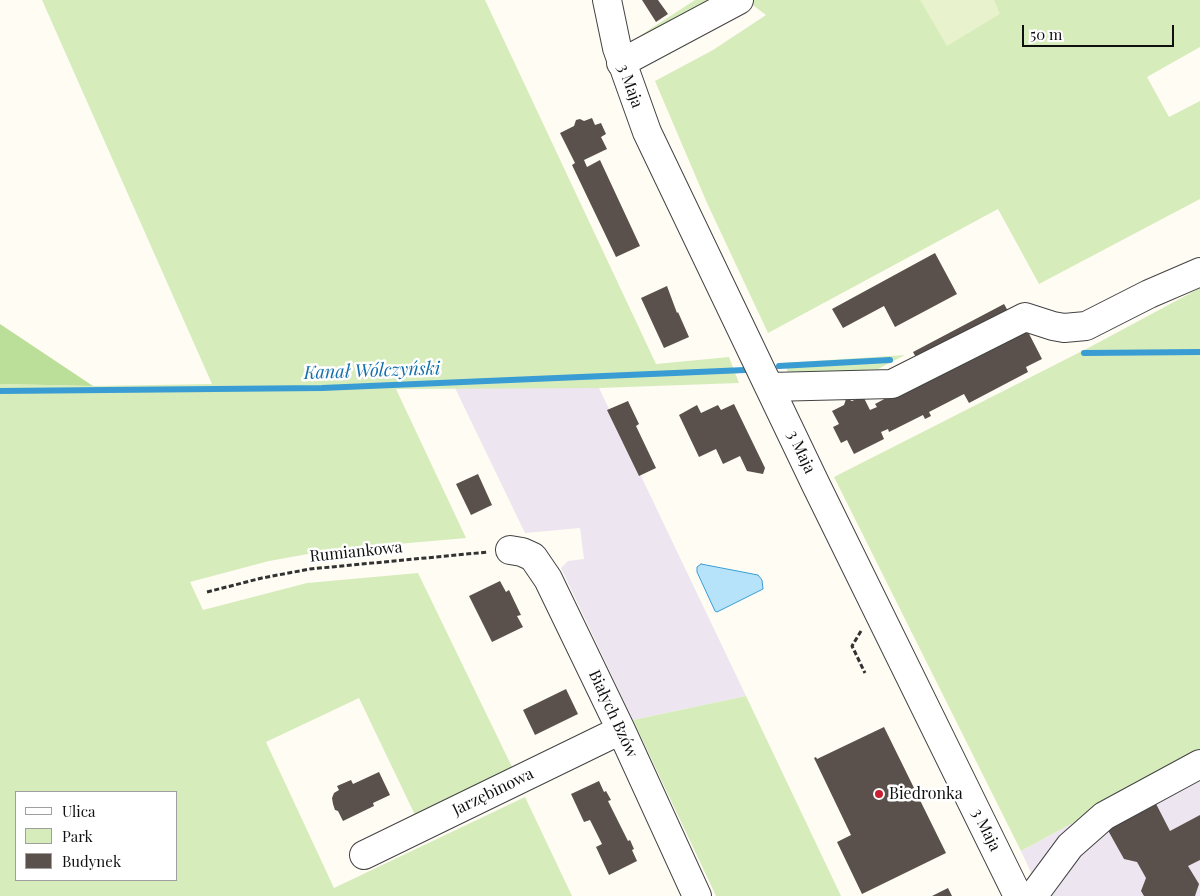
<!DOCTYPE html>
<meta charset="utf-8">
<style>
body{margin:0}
#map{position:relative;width:1200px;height:896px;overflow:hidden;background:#fffcf4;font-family:"Playfair Display",serif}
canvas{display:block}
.legend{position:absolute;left:15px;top:791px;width:162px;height:90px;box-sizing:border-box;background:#fff;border:1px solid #9f9f9f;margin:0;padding:6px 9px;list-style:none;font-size:15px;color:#101010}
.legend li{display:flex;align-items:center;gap:10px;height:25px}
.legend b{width:25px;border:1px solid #9f9f9f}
.scale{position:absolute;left:1022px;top:25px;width:152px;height:22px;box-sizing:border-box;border:2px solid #101010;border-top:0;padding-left:6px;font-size:15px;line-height:18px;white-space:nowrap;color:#101010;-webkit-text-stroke:4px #fff;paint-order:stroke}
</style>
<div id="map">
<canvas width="1200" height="896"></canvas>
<ul class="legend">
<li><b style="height:6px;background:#fff"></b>Ulica</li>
<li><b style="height:14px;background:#d7ecbb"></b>Park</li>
<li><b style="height:14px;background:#5a514c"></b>Budynek</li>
</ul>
<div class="scale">50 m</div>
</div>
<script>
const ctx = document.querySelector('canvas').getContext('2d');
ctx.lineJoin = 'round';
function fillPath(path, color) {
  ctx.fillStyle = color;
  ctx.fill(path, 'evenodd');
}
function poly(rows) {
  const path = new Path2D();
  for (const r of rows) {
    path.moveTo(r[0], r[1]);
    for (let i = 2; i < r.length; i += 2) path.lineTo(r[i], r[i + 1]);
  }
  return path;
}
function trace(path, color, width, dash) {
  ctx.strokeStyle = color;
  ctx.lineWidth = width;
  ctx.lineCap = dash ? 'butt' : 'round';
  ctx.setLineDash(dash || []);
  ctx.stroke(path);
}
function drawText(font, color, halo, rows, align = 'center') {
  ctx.font = font + ' "Playfair Display",serif';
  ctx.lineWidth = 5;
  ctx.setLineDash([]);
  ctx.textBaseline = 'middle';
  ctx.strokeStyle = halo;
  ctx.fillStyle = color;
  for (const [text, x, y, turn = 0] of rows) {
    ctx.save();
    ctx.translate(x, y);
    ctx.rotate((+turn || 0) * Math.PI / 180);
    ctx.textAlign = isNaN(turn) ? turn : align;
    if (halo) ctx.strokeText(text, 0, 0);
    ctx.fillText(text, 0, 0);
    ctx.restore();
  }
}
fillPath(poly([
 [455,388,599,388,746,696,633,720,561,568,568,561,584,559,580,528,525,533],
 [1200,754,1200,896,1042,896,1021,851]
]), '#ede5ef');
fillPath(poly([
 [42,0,485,0,656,364,729,357,739,383,599,388,396,389,466,538,330,550,269,561,190,582,203,610,307,583,418,573,513,769,415,815,359,698,266,742,334,888,525,797,572,896,0,896,0,384,93,386,212,384],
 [16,792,176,792,176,880,16,880],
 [695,0,720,0,642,45,638,37],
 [751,0,1200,0,1200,47,1147,77,1169,117,1200,101,1200,199,1039,284,998,209,768,333,707,203,655,81,713,50,766,15,754,6],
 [1200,288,1200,754,1021,851,834,477,1090,347],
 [905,355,878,369,790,375,783,363],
 [746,696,841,896,716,896,633,720]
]), '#d7ecbb');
fillPath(poly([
 [0,324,93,386,0,384]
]), '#bbde99');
fillPath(poly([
 [920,0,994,0,1000,14,947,46]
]), '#e8f3cd');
const water = poly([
 [701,564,758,575,762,580,763,589,717,612,715,611,697,572,697,567,701,564]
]);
fillPath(water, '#b6e3f9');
trace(water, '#399dd4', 1);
trace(poly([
 [1084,353,1200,352],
 [779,366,890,360],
 [0,391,322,388,745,370]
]), '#399dd4', 6);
fillPath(poly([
 [642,0,658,0,668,14,656,22],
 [592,118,595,125,601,123,606,134,601,137,607,149,584,160,587,167,600,160,640,246,616,257,572,165,575,163,560,133,574,126,576,120,580,119,584,121],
 [935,253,957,294,895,327,884,306,843,328,832,309],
 [667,286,677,313,678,312,689,337,664,348,641,298],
 [1004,304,1008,311,918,361,913,352],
 [1024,324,1042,359,1026,367,1028,372,969,403,964,394,929,412,931,416,925,419,923,415,889,432,888,429,881,432,884,439,854,454,847,440,841,443,833,427,839,424,832,411,844,405,846,399,848,399,852,401,863,396,870,410,877,407,875,404],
 [628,401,639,424,636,426,656,468,639,476,607,410],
 [734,404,765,468,763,474,747,471,740,456,723,464,716,449,699,457,679,415,697,405,701,413,718,405,721,410],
 [478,474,492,505,471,515,456,484],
 [500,581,506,592,509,590,521,615,517,616,523,627,492,642,469,596],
 [566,689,578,714,535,735,523,710],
 [884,727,946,853,862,894,837,842,851,835,814,758,816,757,817,759],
 [379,772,390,795,373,803,374,806,343,821,338,811,335,810,333,804,332,798,334,793,339,790,337,786,351,780,353,784],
 [599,781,604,792,606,791,611,800,608,801,628,841,630,840,634,849,632,850,637,861,609,875,596,847,602,844,590,820,584,822,571,794],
 [1153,798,1170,831,1200,815,1200,860,1188,866,1199,884,1195,896,1144,896,1141,891,1146,878,1137,862,1124,859,1105,825],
 [948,888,952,896,932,896]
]), '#5a514c');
const minor = poly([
 [607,0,617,48,647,132,816,485,1018,896],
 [621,63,739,0],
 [770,387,892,384,1025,317,1053,326,1064,328,1086,326,1149,294,1200,272],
 [510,550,522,552,533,557,548,579,621,730,697,896],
 [364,855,621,730],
 [1033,896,1070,846,1104,816,1200,764]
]);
trace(minor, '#434343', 30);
trace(poly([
 [207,592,262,578,310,569,488,552],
 [861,631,852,646,865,673]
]), '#323232', 3, [5, 2.5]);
trace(minor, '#fff', 28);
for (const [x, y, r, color] of [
 [879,794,5,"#c82030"]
]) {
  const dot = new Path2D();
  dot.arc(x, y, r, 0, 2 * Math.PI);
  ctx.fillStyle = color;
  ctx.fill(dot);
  trace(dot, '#fff', 2);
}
drawText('16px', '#101010', '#fff', [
 ["3 Maja",630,86,70],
 ["3 Maja",801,452,65],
 ["Rumiankowa",356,552,-6],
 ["Białych Bzów",613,714,65],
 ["Jarzębinowa",493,792,-26],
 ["3 Maja",986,830,64]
]);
drawText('16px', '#101010', '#fff', [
 ["Biedronka",889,794]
], 'left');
drawText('italic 18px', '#126faa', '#fff', [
 ["Kanał Wólczyński",372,371,-2]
]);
</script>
